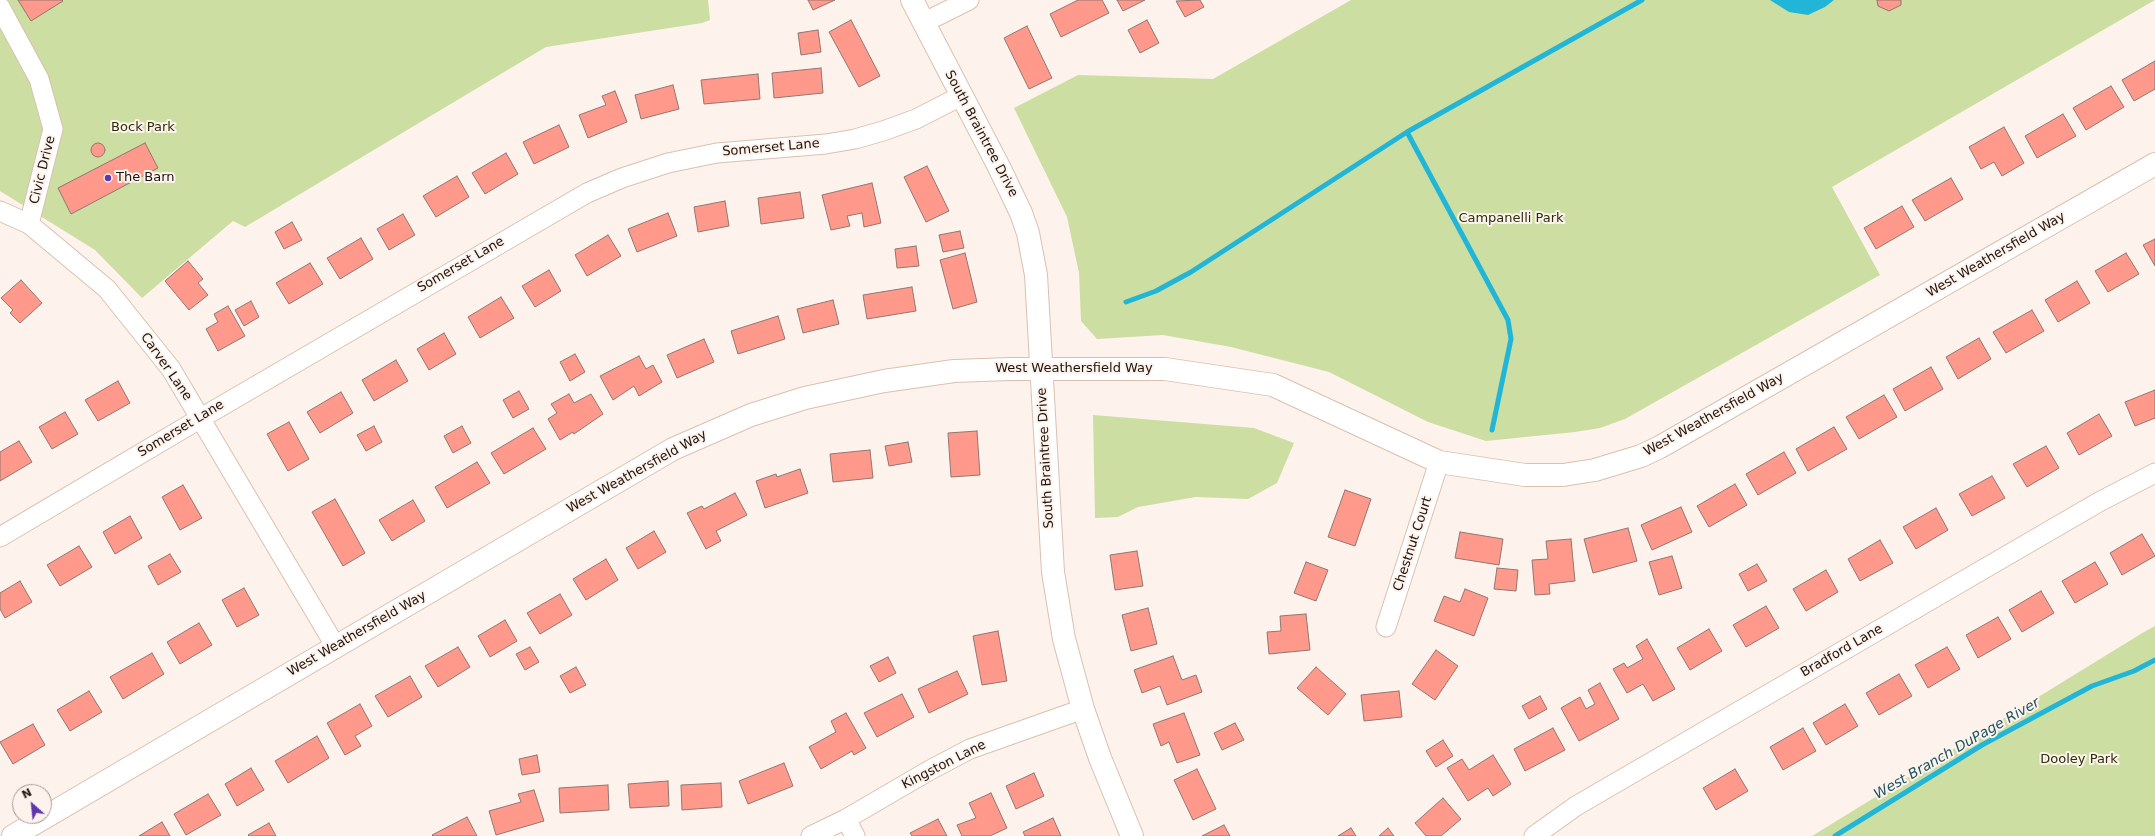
<!DOCTYPE html>
<style>
body{margin:0}
#map{position:relative;width:2155px;height:836px;overflow:hidden;background:#fef3ec;font-family:"DejaVu Sans",sans-serif}
canvas{display:block}
.north{position:absolute;left:12px;top:784px;width:40px;height:40px;box-sizing:border-box;background:#fef3ec;border:1px solid #a49993;border-radius:50%;rotate:333deg;font-size:11px;font-weight:700;line-height:16px;text-align:center;color:#1c130d}
.north::after{content:'';display:block;margin:auto;width:14px;height:18px;background:#5d37af;clip-path:polygon(50% 0,100% 100%,50% 72%,0 100%)}
</style>
<div id="map">
<canvas width="2155" height="836"></canvas>
<div class="north">N</div>
</div>
<script>
const ctx = document.querySelector('canvas').getContext('2d');
ctx.lineJoin = 'round';
function fillPath(path, color) {
  ctx.fillStyle = color;
  ctx.fill(path, 'evenodd');
}
function poly(rows) {
  const path = new Path2D();
  for (const r of rows) {
    if (r.length === 3) {
      path.moveTo(r[0] + r[2], r[1]);
      path.arc(r[0], r[1], r[2], 0, 2 * Math.PI);
      continue;
    }
    path.moveTo(r[0], r[1]);
    for (let i = 2; i < r.length; i += 2) path.lineTo(r[i], r[i + 1]);
  }
  return path;
}
function trace(path, color, width, dash) {
  ctx.strokeStyle = color;
  ctx.lineWidth = width;
  ctx.lineCap = dash ? 'butt' : 'round';
  ctx.setLineDash(dash || []);
  ctx.stroke(path);
}
function drawText(font, color, halo, rows, align = 'center') {
  ctx.font = font + ' "DejaVu Sans",sans-serif';
  ctx.lineWidth = 4;
  ctx.setLineDash([]);
  ctx.textBaseline = 'middle';
  ctx.strokeStyle = halo;
  ctx.fillStyle = color;
  for (const [text, x, y, turn = 0] of rows) {
    ctx.save();
    ctx.translate(x, y);
    ctx.rotate((+turn || 0) * Math.PI / 180);
    ctx.textAlign = isNaN(turn) ? turn : align;
    if (halo) ctx.strokeText(text, 0, 0);
    ctx.fillText(text, 0, 0);
    ctx.restore();
  }
}
fillPath(poly([
 [0,0,708,0,710,20,702,23,546,47,245,227,233,221,142,298,95,250,0,191],
 [1351,0,2155,0,1832,187,1880,275,1625,419,1600,428,1575,432,1486,441,1428,422,1329,372,1231,347,1163,335,1097,339,1081,321,1079,273,1067,217,1014,108,1078,75,1213,79],
 [1093,415,1254,428,1294,443,1277,483,1248,499,1196,497,1138,507,1118,517,1095,518],
 [2155,626,2155,836,1812,836,2144,632]
]), '#ccdea1');
fillPath(poly([
 [1770,0,1834,0,1825,7,1808,15,1789,12]
]), '#21b5d8');
trace(poly([
 [1407,132,1508,320,1511,339,1492,430],
 [1126,302,1156,291,1191,272,1407,132,1642,0],
 [1835,836,1982,745,2092,686,2134,671,2155,660]
]), '#21b5d8', 5);
const building = poly([
 [18,0,62,0,63,1,31,21,18,0],
 [808,0,835,0,813,10,808,0],
 [1078,0,1102,0,1109,13,1061,37,1050,14,1078,0],
 [1117,0,1145,0,1123,11,1117,0],
 [1200,0,1204,7,1185,17,1176,1,1200,0],
 [1877,0,1901,0,1901,5,1889,11,1878,6,1877,0],
 [851,20,880,76,859,87,829,32,851,20],
 [1147,20,1159,43,1140,53,1128,30,1147,20],
 [1027,26,1052,78,1029,89,1004,38,1027,26],
 [818,30,821,52,801,55,798,33,818,30],
 [2155,61,2155,89,2134,101,2122,80,2155,61],
 [821,68,823,93,774,98,772,73,821,68],
 [758,74,760,99,704,104,701,80,758,74],
 [673,85,679,109,641,119,635,95,673,85],
 [2111,86,2124,107,2086,130,2073,108,2111,86],
 [615,91,627,122,588,138,579,115,606,105,602,96,615,91],
 [2063,114,2076,136,2037,158,2025,136,2063,114],
 [559,125,569,147,534,164,523,142,559,125],
 [2004,127,2024,163,2002,176,1994,162,1981,169,1969,147,2004,127],
 [98,150,7],
 [145,143,158,168,71,214,58,188,145,143],
 [506,153,518,174,485,194,472,173,506,153],
 [927,166,949,211,926,222,904,177,927,166],
 [457,176,469,197,436,217,423,196,457,176],
 [1951,178,1963,199,1925,221,1912,200,1951,178],
 [872,183,881,223,864,227,862,213,847,216,850,226,831,230,822,195,872,183],
 [800,192,804,218,761,224,758,198,800,192],
 [725,201,729,226,698,232,694,207,725,201],
 [1902,206,1914,227,1876,249,1864,228,1902,206],
 [668,213,677,236,637,252,628,229,668,213],
 [403,214,415,235,389,250,377,229,403,214],
 [292,222,302,240,284,249,275,232,292,222],
 [960,231,964,248,943,252,939,235,960,231],
 [608,235,621,256,587,276,575,255,608,235],
 [361,238,373,259,340,279,327,258,361,238],
 [2155,239,2155,266,2143,245,2155,239],
 [916,246,919,266,897,268,895,249,916,246],
 [965,253,977,302,953,309,940,260,965,253],
 [2126,253,2139,274,2108,292,2095,271,2126,253],
 [188,261,203,279,198,283,208,295,189,310,165,281,188,261],
 [310,263,323,284,289,304,276,283,310,263],
 [549,270,561,291,535,307,522,286,549,270],
 [21,280,42,303,20,323,10,313,13,310,1,298,21,280],
 [2077,281,2090,303,2058,322,2045,300,2077,281],
 [912,287,916,311,867,319,863,295,912,287],
 [501,297,514,318,480,338,468,317,501,297],
 [833,300,839,324,803,333,797,309,833,300],
 [251,301,259,317,244,326,235,310,251,301],
 [228,306,245,336,218,351,206,329,218,322,214,314,228,306],
 [2032,310,2044,331,2006,353,1993,332,2032,310],
 [778,316,785,339,738,354,731,331,778,316],
 [444,333,456,354,429,370,417,349,444,333],
 [1979,338,1991,359,1958,379,1946,357,1979,338],
 [704,339,714,362,677,378,667,355,704,339],
 [575,354,585,372,570,381,560,362,575,354],
 [639,356,646,369,653,365,662,382,639,396,634,386,613,400,600,376,639,356],
 [396,360,408,381,374,401,362,380,396,360],
 [1931,367,1943,389,1905,411,1893,389,1931,367],
 [118,381,130,403,98,421,85,400,118,381],
 [2155,390,2155,418,2135,426,2125,402,2155,390],
 [519,391,529,409,513,418,503,400,519,391],
 [341,392,353,413,320,433,307,412,341,392],
 [569,394,574,403,591,394,603,414,574,434,573,432,560,440,548,419,557,413,551,404,569,394],
 [1884,395,1897,417,1859,439,1846,417,1884,395],
 [65,412,78,434,52,449,39,427,65,412],
 [2099,414,2112,436,2079,455,2067,433,2099,414],
 [289,422,309,459,288,471,267,434,289,422],
 [374,426,382,442,366,451,357,435,374,426],
 [462,426,471,443,453,453,444,436,462,426],
 [1834,427,1847,449,1808,471,1796,449,1834,427],
 [533,428,546,449,504,474,491,453,533,428],
 [977,431,980,475,951,477,948,433,977,431],
 [19,441,32,462,0,481,0,452,19,441],
 [908,442,912,462,889,466,885,446,908,442],
 [2046,446,2059,468,2027,487,2013,464,2046,446],
 [870,450,873,478,833,482,830,454,870,450],
 [1784,452,1796,473,1758,495,1746,474,1784,452],
 [477,462,490,483,447,508,435,487,477,462],
 [800,469,808,493,765,508,756,481,776,474,777,477,800,469],
 [1992,476,2005,498,1972,516,1959,494,1992,476],
 [1735,484,1747,505,1709,527,1697,506,1735,484],
 [183,485,202,518,180,530,162,497,183,485],
 [1345,490,1371,499,1355,546,1328,537,1345,490],
 [735,493,747,515,716,531,721,541,706,549,687,513,702,506,704,509,735,493],
 [335,499,365,553,343,566,312,512,335,499],
 [413,500,425,521,392,541,379,520,413,500],
 [1681,507,1692,532,1652,550,1641,525,1681,507],
 [1936,508,1948,530,1916,549,1903,527,1936,508],
 [130,516,142,538,115,554,103,532,130,516],
 [1628,528,1637,561,1593,573,1584,539,1628,528],
 [654,531,666,552,638,569,626,548,654,531],
 [1460,532,1503,539,1499,565,1455,558,1460,532],
 [2142,534,2155,556,2122,575,2110,553,2142,534],
 [1571,539,1575,581,1549,584,1550,594,1535,595,1532,560,1548,559,1546,541,1571,539],
 [1880,540,1893,563,1860,581,1848,559,1880,540],
 [79,546,92,567,60,586,47,565,79,546],
 [1137,551,1143,586,1115,590,1110,555,1137,551],
 [170,554,181,572,158,585,148,566,170,554],
 [1672,556,1682,588,1659,595,1649,562,1672,556],
 [606,559,618,580,586,600,573,579,606,559],
 [1306,562,1328,570,1316,601,1294,593,1306,562],
 [2095,562,2108,584,2075,603,2062,581,2095,562],
 [1757,564,1767,581,1748,591,1739,574,1757,564],
 [1497,568,1518,570,1516,591,1494,589,1497,568],
 [1826,570,1838,592,1806,611,1793,589,1826,570],
 [20,581,32,602,5,618,0,609,0,593,20,581],
 [244,588,259,615,237,627,222,600,244,588],
 [1465,589,1488,598,1474,636,1434,621,1444,596,1460,602,1465,589],
 [2041,591,2054,613,2022,632,2009,610,2041,591],
 [560,594,572,615,540,634,527,613,560,594],
 [1766,606,1779,628,1746,647,1733,625,1766,606],
 [1148,608,1157,644,1131,651,1122,615,1148,608],
 [1306,614,1310,650,1269,654,1267,632,1281,631,1280,616,1306,614],
 [1998,617,2011,639,1978,658,1966,635,1998,617],
 [505,620,517,641,490,657,478,636,505,620],
 [199,623,212,645,180,664,167,642,199,623],
 [1709,629,1722,651,1690,670,1677,648,1709,629],
 [998,631,1007,681,982,685,973,636,998,631],
 [1647,639,1675,689,1653,701,1643,684,1627,693,1613,669,1624,663,1627,668,1643,659,1636,646,1647,639],
 [458,647,470,667,438,687,425,666,458,647],
 [530,647,539,662,525,670,516,654,530,647],
 [1947,647,1960,669,1928,688,1915,665,1947,647],
 [1436,650,1458,666,1435,700,1412,684,1436,650],
 [152,653,164,674,123,699,110,677,152,653],
 [1173,656,1182,680,1196,675,1202,692,1167,705,1160,686,1142,693,1134,670,1173,656],
 [888,657,896,673,879,682,870,666,888,657],
 [576,667,586,685,570,693,560,676,576,667],
 [1316,667,1346,694,1328,715,1297,688,1316,667],
 [957,671,968,694,929,713,918,689,957,671],
 [1899,674,1912,696,1879,715,1866,693,1899,674],
 [410,676,422,697,388,717,375,696,410,676],
 [1600,683,1619,719,1579,741,1561,708,1580,697,1586,709,1595,704,1588,690,1600,683],
 [89,691,102,712,70,731,57,710,89,691],
 [1399,691,1402,717,1364,721,1361,695,1399,691],
 [902,694,914,717,877,737,864,713,902,694],
 [1540,696,1547,709,1529,719,1522,706,1540,696],
 [360,704,372,726,355,736,361,746,345,755,327,723,360,704],
 [1845,704,1858,726,1826,745,1813,723,1845,704],
 [846,713,866,748,854,755,852,751,821,769,809,747,836,732,831,721,846,713],
 [1184,713,1200,755,1177,763,1169,742,1161,746,1153,724,1184,713],
 [1235,723,1244,740,1222,750,1214,733,1235,723],
 [33,724,45,745,13,764,0,742,33,724],
 [1553,728,1565,750,1525,771,1514,749,1553,728],
 [1803,728,1816,751,1783,770,1770,747,1803,728],
 [317,736,329,758,288,783,275,761,317,736],
 [1443,740,1453,756,1436,767,1426,751,1443,740],
 [537,755,540,772,522,775,519,759,537,755],
 [1493,755,1511,784,1493,796,1488,788,1468,801,1447,768,1462,759,1469,770,1493,755],
 [784,763,793,786,748,804,739,781,784,763],
 [251,768,264,790,237,806,225,784,251,768],
 [1197,769,1216,809,1193,820,1174,780,1197,769],
 [1735,769,1748,791,1716,810,1703,788,1735,769],
 [1034,773,1044,796,1016,809,1006,786,1034,773],
 [668,781,669,806,630,808,628,784,668,781],
 [721,783,722,807,682,810,681,785,721,783],
 [608,785,609,810,560,813,559,788,608,785],
 [534,790,544,821,496,835,489,811,521,802,518,794,534,790],
 [991,793,1007,828,990,836,962,836,957,825,976,818,969,803,991,793],
 [208,794,221,815,186,835,174,814,208,794],
 [1443,798,1461,819,1441,836,1426,836,1415,823,1443,798],
 [467,817,477,836,433,836,432,835,467,817],
 [1053,818,1061,836,1025,836,1023,832,1053,818],
 [938,819,947,836,912,836,910,833,938,819],
 [162,822,170,836,139,836,162,822],
 [269,823,276,836,249,836,248,835,269,823],
 [1224,825,1230,836,1202,836,1224,825],
 [1351,828,1356,836,1338,836,1351,828],
 [1388,828,1394,836,1379,836,1388,828]
]);
fillPath(building, '#fe998b');
trace(building, '#937571', 1);
const minor = poly([
 [0,7,39,79,53,129,29,224],
 [923,23,969,0],
 [0,211,29,224,107,289,171,369,336,647],
 [0,537,201,418,587,193,622,178,668,163,717,153,826,144,855,139,883,131,916,119,961,96],
 [1386,627,1439,462],
 [846,819,855,836],
 [811,836,846,819,930,770,970,749,1083,709],
 [1534,836,1576,806,2099,502,2155,473]
]);
const tertiary = poly([
 [912,0,999,167,1021,213,1028,233,1036,275,1053,572,1064,639,1083,709,1100,758,1132,836],
 [13,836,673,449,751,415,805,398,884,381,954,371,1010,369,1165,369,1273,385,1439,462,1525,475,1563,475,1595,470,1641,456,1660,447,2155,164]
]);
trace(minor, '#dac0af', 21);
trace(tertiary, '#dac0af', 24);
trace(minor, '#fff', 19);
trace(tertiary, '#fff', 22);
for (const [x, y, r, color] of [
 [108,178,4,"#5d37af"]
]) {
  const dot = new Path2D();
  dot.arc(x, y, r, 0, 2 * Math.PI);
  ctx.fillStyle = color;
  ctx.fill(dot);
  trace(dot, '#fef3ec', 1.5);
}
drawText('13px', '#283108', '#fef3ec', [
 ["Bock Park",143,128],
 ["Campanelli Park",1511,219],
 ["Dooley Park",2079,760]
]);
drawText('13px', '#1c130d', '#fef3ec', [
 ["South Braintree Drive",981,134,62],
 ["Somerset Lane",771,148,-5],
 ["Civic Drive",43,170,-76],
 ["West Weathersfield Way",1996,255,-30],
 ["Somerset Lane",461,265,-30],
 ["Carver Lane",166,367,55],
 ["West Weathersfield Way",1074,369],
 ["West Weathersfield Way",1714,415,-29],
 ["Somerset Lane",181,429,-31],
 ["South Braintree Drive",1046,458,-93],
 ["West Weathersfield Way",637,472,-29],
 ["Chestnut Court",1413,544,-72],
 ["West Weathersfield Way",357,634,-30],
 ["Bradford Lane",1842,651,-30],
 ["Kingston Lane",944,765,-27]
]);
drawText('13px', '#1c130d', '#fef3ec', [
 ["The Barn",116,178]
], 'left');
drawText('italic 14px', '#1b5261', '#fef3ec', [
 ["West Branch DuPage River",1957,749,-30]
]);
</script>
